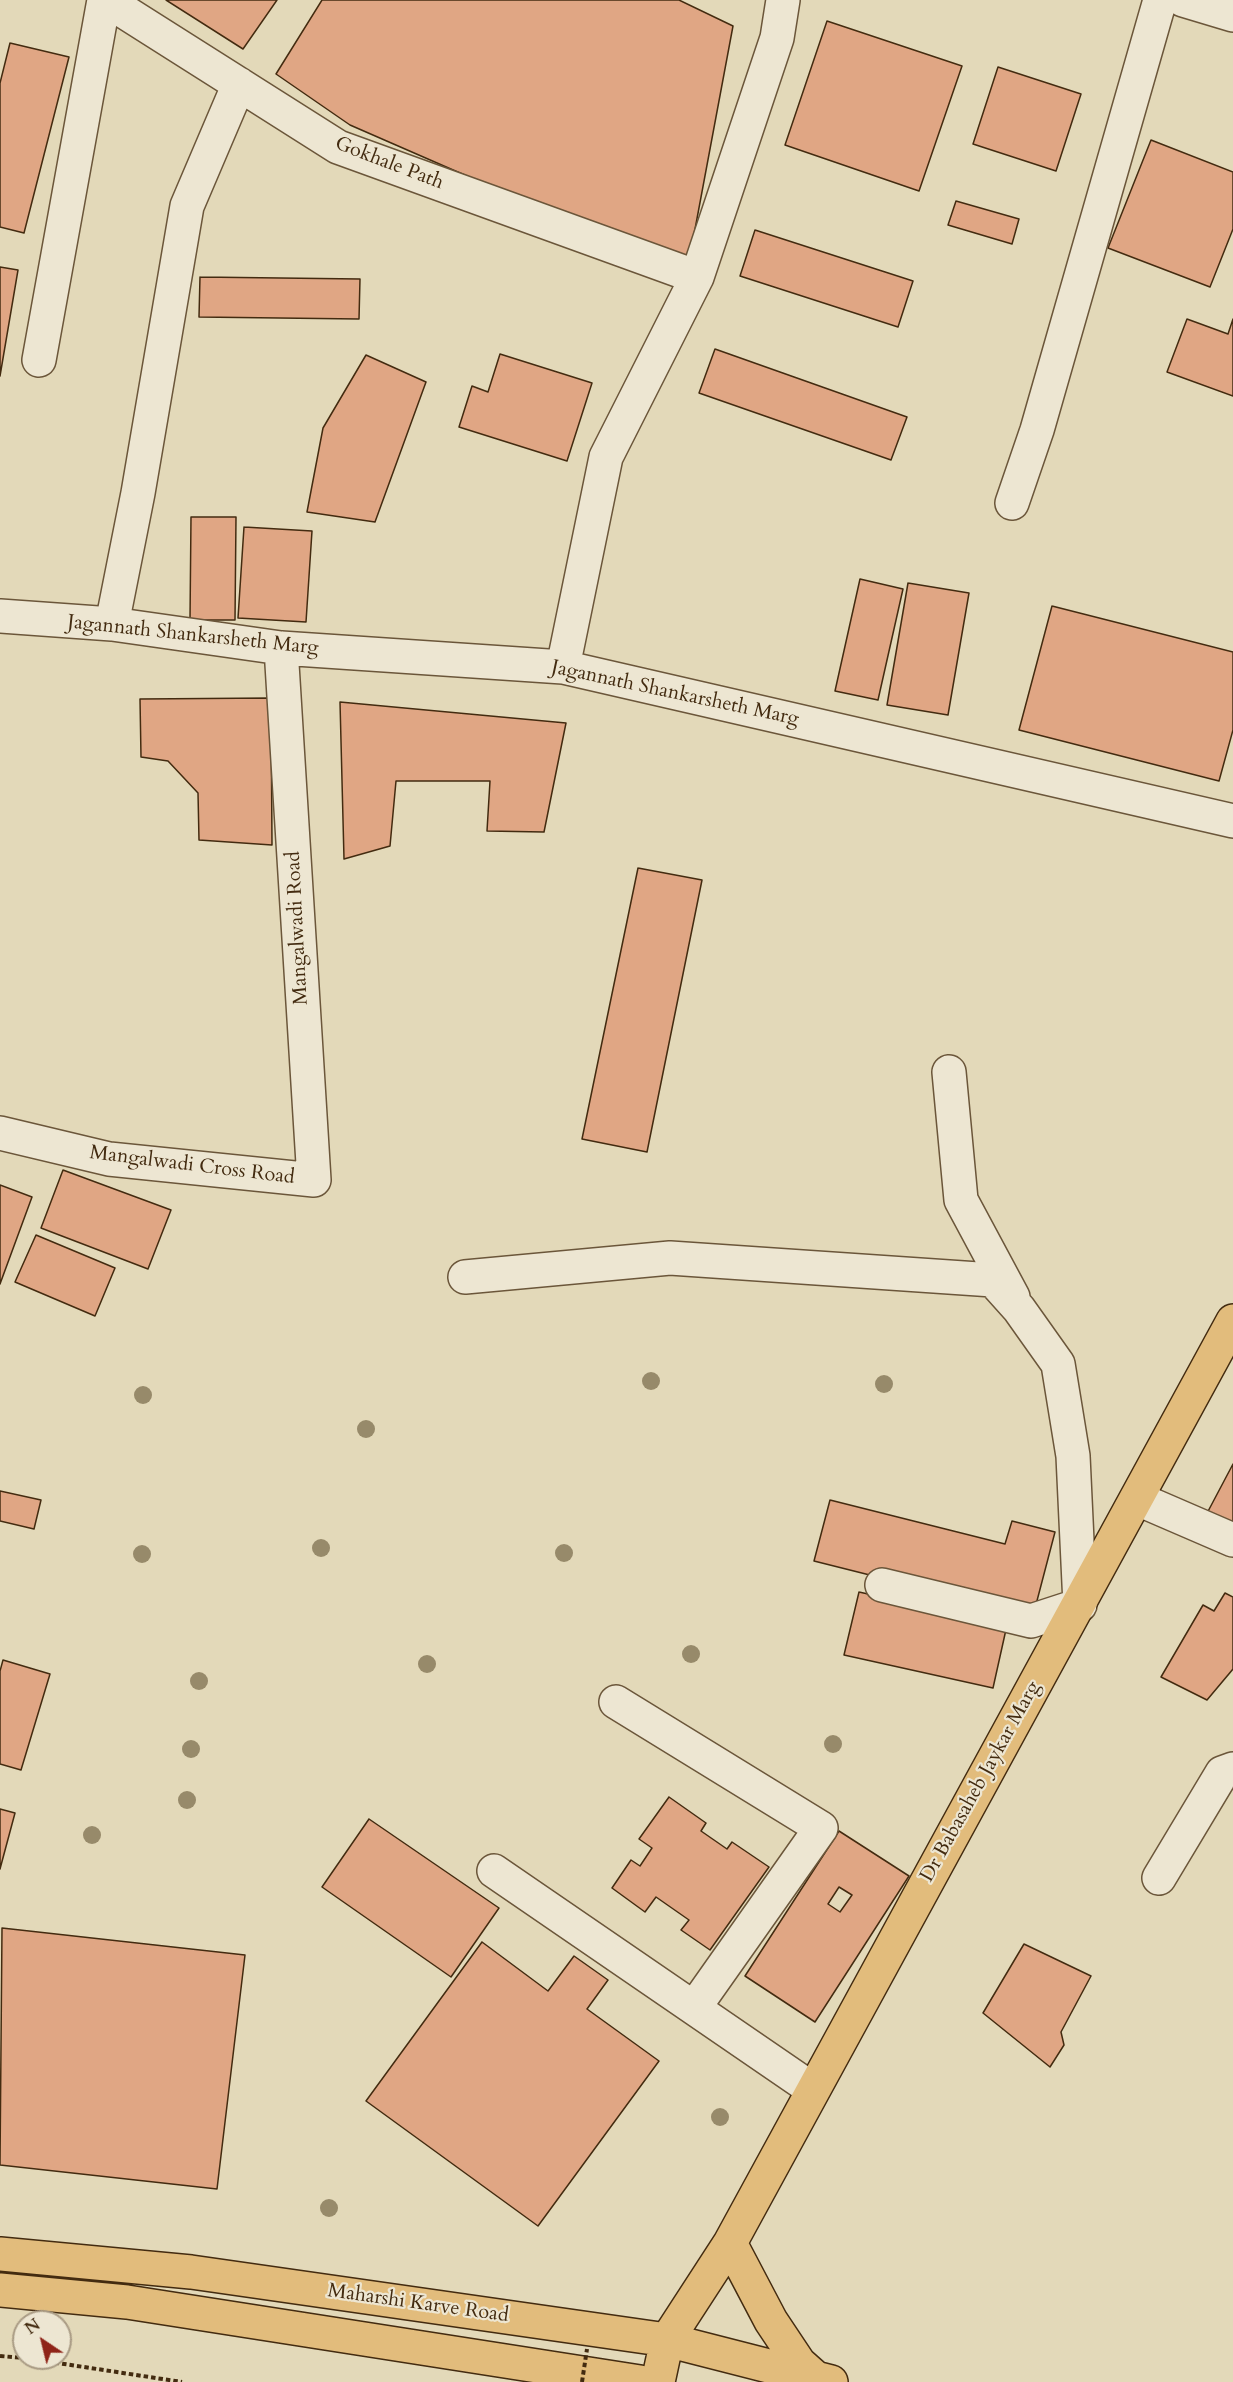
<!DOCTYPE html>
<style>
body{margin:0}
#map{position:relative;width:1233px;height:2382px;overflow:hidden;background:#e3d9b9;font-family:Cardo,serif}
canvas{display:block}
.north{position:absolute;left:12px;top:2310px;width:60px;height:60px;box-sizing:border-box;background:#ede6d2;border:2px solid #a99b84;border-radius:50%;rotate:325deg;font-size:16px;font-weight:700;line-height:24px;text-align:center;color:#432b10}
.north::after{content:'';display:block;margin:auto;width:21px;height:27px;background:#8f2418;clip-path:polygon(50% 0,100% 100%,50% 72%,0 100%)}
</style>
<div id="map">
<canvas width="1233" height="2382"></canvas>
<div class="north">N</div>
</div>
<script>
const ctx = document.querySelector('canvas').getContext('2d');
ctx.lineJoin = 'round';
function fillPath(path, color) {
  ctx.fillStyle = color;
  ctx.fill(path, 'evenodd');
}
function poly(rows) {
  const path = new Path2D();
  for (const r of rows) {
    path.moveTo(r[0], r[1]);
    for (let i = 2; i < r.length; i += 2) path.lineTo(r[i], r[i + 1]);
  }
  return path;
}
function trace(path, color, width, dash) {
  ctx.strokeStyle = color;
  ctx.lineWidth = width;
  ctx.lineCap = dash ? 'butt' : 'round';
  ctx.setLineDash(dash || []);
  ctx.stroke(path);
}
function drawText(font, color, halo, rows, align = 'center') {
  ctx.font = font + ' Cardo,serif';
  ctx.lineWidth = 4.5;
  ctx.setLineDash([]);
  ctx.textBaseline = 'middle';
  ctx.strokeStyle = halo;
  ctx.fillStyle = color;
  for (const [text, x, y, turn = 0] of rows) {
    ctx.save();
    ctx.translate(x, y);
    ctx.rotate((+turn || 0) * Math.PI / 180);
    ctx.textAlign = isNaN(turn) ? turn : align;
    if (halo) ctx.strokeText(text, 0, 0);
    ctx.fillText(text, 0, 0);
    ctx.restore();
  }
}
const building = poly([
 [166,0,277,0,243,49,166,0],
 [322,0,679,0,733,26,687,272,350,125,276,74,322,0],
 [827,21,962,66,919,191,785,145,827,21],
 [10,43,69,57,24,233,0,227,0,83,10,43],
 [998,67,1081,94,1056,171,973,144,998,67],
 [1151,140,1233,172,1233,229,1210,287,1108,248,1151,140],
 [956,201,1019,219,1012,244,948,225,956,201],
 [755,230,913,281,898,327,740,276,755,230],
 [0,267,18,270,0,376,0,267],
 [200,277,360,279,359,319,199,317,200,277],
 [1187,319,1228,334,1233,319,1233,396,1167,372,1187,319],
 [715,349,907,417,891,460,699,393,715,349],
 [500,354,592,383,567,461,459,427,472,386,488,392,500,354],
 [366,355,426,382,375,522,307,512,323,428,366,355],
 [191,517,236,517,235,620,190,620,191,517],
 [244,527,312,531,306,622,238,618,244,527],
 [860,579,903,589,878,700,835,691,860,579],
 [908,583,969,593,948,715,887,705,908,583],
 [1052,606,1233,652,1233,730,1219,781,1019,730,1052,606],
 [271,698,272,845,199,840,198,793,168,761,141,757,140,699,271,698],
 [340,702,566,723,544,832,487,831,490,781,396,781,390,846,344,859,340,702],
 [638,868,702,880,647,1152,582,1139,638,868],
 [63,1170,171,1210,148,1269,41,1228,63,1170],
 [0,1185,32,1197,0,1284,0,1185],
 [36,1235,115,1268,95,1316,15,1282,36,1235],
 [1233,1464,1233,1532,1205,1517,1233,1464],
 [0,1491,41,1500,34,1529,0,1521,0,1491],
 [830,1500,1005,1544,1012,1521,1055,1532,1033,1616,814,1561,830,1500],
 [859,1592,1007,1625,993,1688,844,1655,859,1592],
 [1225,1593,1233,1597,1233,1669,1207,1700,1161,1677,1203,1605,1214,1611,1225,1593],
 [3,1660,50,1674,21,1770,0,1764,0,1671,3,1660],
 [669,1797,706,1823,701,1831,727,1849,732,1842,769,1867,710,1950,681,1930,689,1920,656,1897,645,1912,612,1888,631,1860,640,1866,652,1848,639,1839,669,1797],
 [0,1809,15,1813,0,1869,0,1809],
 [369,1819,499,1908,451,1977,322,1887,369,1819],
 [839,1831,909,1876,815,2022,745,1976,839,1831],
 [839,1887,852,1895,840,1912,828,1904,839,1887],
 [2,1928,245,1955,217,2189,0,2165,2,1928],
 [482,1942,548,1991,574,1956,608,1980,587,2009,659,2061,538,2226,366,2101,482,1942],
 [1024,1944,1091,1976,1061,2032,1064,2045,1050,2067,983,2013,1024,1944]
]);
fillPath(building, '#e0a684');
trace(building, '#432b10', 1.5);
const minor = poly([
 [106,0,338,147,697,277],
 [1183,0,1233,15],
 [39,360,104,0],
 [1012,503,1037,430,1160,0],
 [0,616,112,624,281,648,563,667,1233,821],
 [112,624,138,493,187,206,239,84],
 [563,667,606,457,697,277,777,38,783,0],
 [949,1072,961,1200,1013,1297],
 [0,1133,109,1159,314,1180,281,648],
 [465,1277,670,1258,993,1280,1019,1309,1058,1364,1073,1456,1080,1605,1031,1621,882,1585],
 [1138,1499,1233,1540],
 [616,1702,821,1828,694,2008],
 [494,1871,812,2089],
 [1159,1878,1222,1773,1233,1769]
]);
const major = poly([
 [730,2243,771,2321,799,2363,817,2379],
 [0,2254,191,2272,667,2340,831,2382],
 [0,2290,127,2302,640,2382],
 [658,2382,667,2340,730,2243,1233,1321]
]);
trace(minor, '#6b563a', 36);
trace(major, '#432b10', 36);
trace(poly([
 [0,2356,24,2358],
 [25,2358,182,2382]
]), '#432b10', 4, [4.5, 3]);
trace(minor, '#ede6d2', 33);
trace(major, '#e2bc7c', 33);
trace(poly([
 [582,2382,587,2349]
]), '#432b10', 4, [4.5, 3]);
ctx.fillStyle = '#978a6a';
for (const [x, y] of [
 [651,1381],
 [884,1384],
 [143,1395],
 [366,1429],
 [321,1548],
 [564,1553],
 [142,1554],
 [691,1654],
 [427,1664],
 [199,1681],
 [833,1744],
 [191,1749],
 [187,1800],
 [92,1835],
 [720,2117],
 [329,2208]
]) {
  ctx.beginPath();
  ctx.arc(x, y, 9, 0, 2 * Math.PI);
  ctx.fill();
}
drawText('20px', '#432b10', '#ede6d2', [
 ["Gokhale Path",389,164,21],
 ["Jagannath Shankarsheth Marg",193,636,6],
 ["Jagannath Shankarsheth Marg",675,694,12],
 ["Mangalwadi Road",298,928,-93],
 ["Mangalwadi Cross Road",192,1166,7],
 ["Dr Babasaheb Jaykar Marg",981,1782,-61],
 ["Maharshi Karve Road",418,2304,8]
]);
</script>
